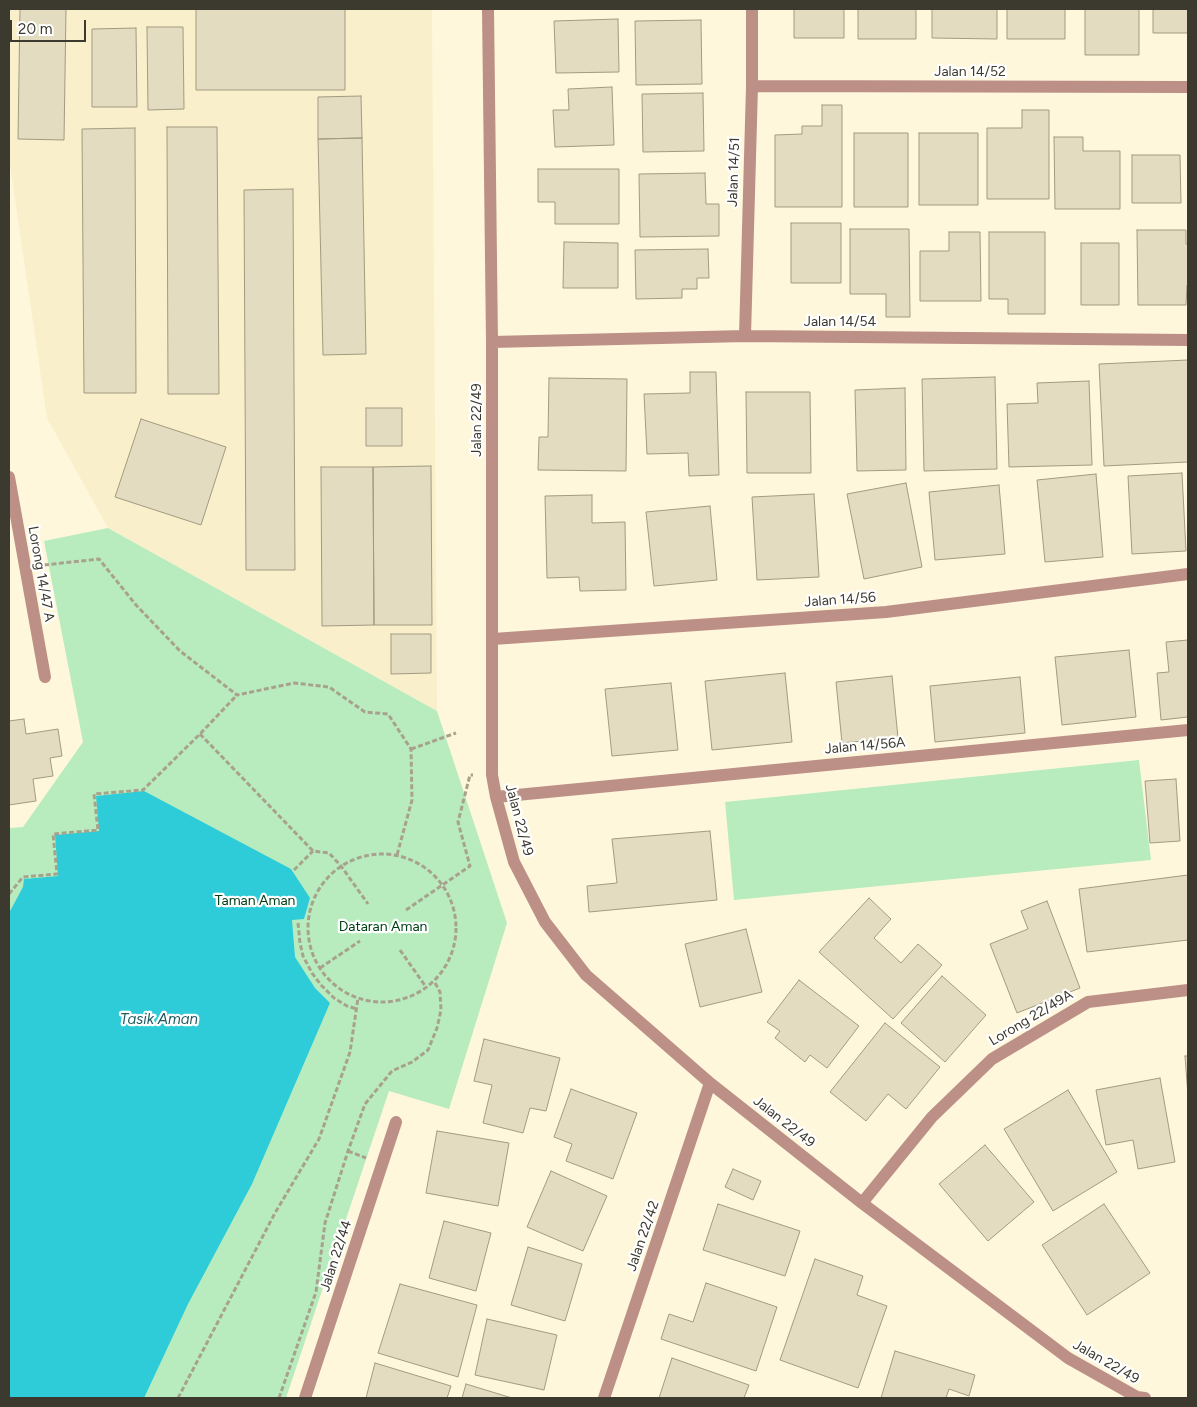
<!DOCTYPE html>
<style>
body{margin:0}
#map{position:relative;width:1197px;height:1407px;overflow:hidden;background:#fff7db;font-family:Figtree,sans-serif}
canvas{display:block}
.frame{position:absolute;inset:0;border:10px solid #3c392e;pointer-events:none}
.scale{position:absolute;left:10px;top:20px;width:76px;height:22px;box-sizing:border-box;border:2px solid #3c392e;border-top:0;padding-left:6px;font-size:15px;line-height:18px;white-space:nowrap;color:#3c392e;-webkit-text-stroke:4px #fff;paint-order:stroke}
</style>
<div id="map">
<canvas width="1197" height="1407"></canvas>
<div class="frame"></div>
<div class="scale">20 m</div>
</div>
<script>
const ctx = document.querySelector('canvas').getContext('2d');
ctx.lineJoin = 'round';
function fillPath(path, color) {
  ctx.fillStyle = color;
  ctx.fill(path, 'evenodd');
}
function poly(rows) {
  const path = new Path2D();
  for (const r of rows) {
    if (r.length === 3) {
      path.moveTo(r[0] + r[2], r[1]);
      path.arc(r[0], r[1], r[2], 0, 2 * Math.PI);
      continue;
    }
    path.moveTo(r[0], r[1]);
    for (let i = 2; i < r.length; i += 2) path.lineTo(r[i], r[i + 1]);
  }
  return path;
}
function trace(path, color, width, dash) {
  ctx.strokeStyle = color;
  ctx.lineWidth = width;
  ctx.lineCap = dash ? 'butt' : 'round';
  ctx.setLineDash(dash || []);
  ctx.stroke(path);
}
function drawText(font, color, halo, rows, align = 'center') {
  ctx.font = font + ' Figtree,sans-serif';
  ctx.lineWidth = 4.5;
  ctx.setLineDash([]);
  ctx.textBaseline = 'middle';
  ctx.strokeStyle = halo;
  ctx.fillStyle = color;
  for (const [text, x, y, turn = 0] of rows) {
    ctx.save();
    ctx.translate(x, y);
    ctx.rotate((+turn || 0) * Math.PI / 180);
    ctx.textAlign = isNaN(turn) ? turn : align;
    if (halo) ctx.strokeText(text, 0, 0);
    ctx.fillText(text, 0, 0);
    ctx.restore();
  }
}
fillPath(poly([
 [9,9,432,9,437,711,108,528,47,418,9,158]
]), '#f9efcb');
fillPath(poly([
 [108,528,437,711,507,923,449,1109,389,1091,286,1398,9,1398,9,828,23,827,83,742,44,541],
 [1139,760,1151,860,734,900,725,802]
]), '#b8ecbf');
fillPath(poly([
 [144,791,291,869,310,898,304,919,292,920,295,957,315,988,330,1003,252,1184,188,1304,144,1398,9,1398,9,913,23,887,24,879,58,876,55,835,99,831,96,796]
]), '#2dccd8');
const building = poly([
 [20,9,66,9,64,140,18,139,20,9],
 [196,9,345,9,345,90,196,90,196,9],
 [794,9,844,9,844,38,794,38,794,9],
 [858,9,916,9,916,39,858,39,858,9],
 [932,9,997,9,997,39,932,38,932,9],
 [1007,9,1065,9,1065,39,1007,39,1007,9],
 [1085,9,1139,9,1139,55,1085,55,1085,9],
 [1153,9,1188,9,1188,33,1153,33,1153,9],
 [618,19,619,72,556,73,554,21,618,19],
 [701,20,702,84,636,85,635,21,701,20],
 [147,27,183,27,184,109,148,110,147,27],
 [136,28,137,107,92,107,92,29,136,28],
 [612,87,614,145,555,147,553,110,569,110,568,89,612,87],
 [703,93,704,151,643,152,642,94,703,93],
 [361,96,362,138,318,139,318,97,361,96],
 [822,105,842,105,842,207,775,207,775,135,802,134,802,126,822,126,822,105],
 [1022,110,1049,110,1049,199,987,199,987,128,1022,128,1022,110],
 [167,127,217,127,219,394,168,394,167,127],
 [135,128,136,393,84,393,82,129,135,128],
 [854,133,908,133,908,207,854,207,854,133],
 [919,133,978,133,978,205,919,205,919,133],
 [1054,137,1083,137,1083,151,1120,151,1120,209,1055,209,1054,137],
 [362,138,366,354,323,355,318,139,362,138],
 [1132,155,1180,155,1181,203,1132,203,1132,155],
 [538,169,619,169,619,224,555,224,555,202,538,202,538,169],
 [705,173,706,204,719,204,719,236,640,237,639,174,705,173],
 [293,189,295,570,246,570,244,190,293,189],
 [791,223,841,223,841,283,791,283,791,223],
 [850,229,909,229,910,317,886,317,886,294,850,294,850,229],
 [1137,230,1186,230,1186,244,1188,244,1188,285,1187,285,1186,305,1138,305,1137,230],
 [949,232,980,232,981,301,920,301,920,251,949,251,949,232],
 [989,232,1045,232,1045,314,1008,314,1008,299,989,299,989,232],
 [564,242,618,243,618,288,563,288,564,242],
 [1081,243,1119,243,1119,305,1081,305,1081,243],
 [708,249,709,278,697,278,697,289,682,289,682,298,636,299,635,250,708,249],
 [1188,360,1188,462,1104,466,1099,364,1188,360],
 [690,372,716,372,719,475,689,476,688,453,647,454,644,394,690,393,690,372],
 [995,377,997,469,924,471,922,379,995,377],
 [549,378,627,379,626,471,538,470,539,437,548,437,549,378],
 [1089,381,1092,465,1009,467,1007,404,1038,403,1037,383,1089,381],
 [905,388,906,470,857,471,855,390,905,388],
 [746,392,810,392,811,473,747,473,746,392],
 [366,408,402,408,402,446,366,446,366,408],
 [141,419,226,447,201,525,115,497,141,419],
 [431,466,432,625,374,625,373,467,431,466],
 [321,467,373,467,374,625,322,626,321,467],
 [1182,473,1186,551,1132,554,1128,476,1182,473],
 [1096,474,1103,557,1045,562,1037,480,1096,474],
 [906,483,922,567,864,579,847,494,906,483],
 [999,485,1005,554,935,560,929,492,999,485],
 [814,494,819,577,757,580,752,497,814,494],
 [592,495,592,523,625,522,626,590,580,591,579,577,547,578,545,496,592,495],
 [710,506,717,580,654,586,646,512,710,506],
 [391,634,431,634,431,673,391,674,391,634],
 [1188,640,1188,717,1161,720,1157,673,1169,672,1166,642,1188,640],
 [1129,650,1136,717,1062,725,1055,657,1129,650],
 [785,673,792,742,712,750,705,681,785,673],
 [892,676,898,738,842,743,836,682,892,676],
 [1020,677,1025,733,935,742,930,686,1020,677],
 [671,683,678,750,612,756,605,689,671,683],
 [24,719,26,734,58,729,62,756,50,758,53,776,33,779,36,801,9,805,9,721,24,719],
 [1176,779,1180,841,1150,843,1145,781,1176,779],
 [710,831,717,900,589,912,587,886,617,883,612,839,710,831],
 [1188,875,1188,940,1087,952,1079,889,1188,875],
 [869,898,891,919,874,938,901,963,918,944,942,965,893,1019,819,952,869,898],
 [1047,901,1080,988,1017,1013,990,944,1028,929,1021,911,1047,901],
 [746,929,762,992,700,1007,685,944,746,929],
 [942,976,986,1015,945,1062,901,1023,942,976],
 [799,980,859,1026,827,1068,810,1055,805,1062,775,1038,780,1031,767,1022,799,980],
 [885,1023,940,1067,906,1109,888,1094,866,1121,830,1092,885,1023],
 [484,1039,560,1058,546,1111,530,1108,523,1133,483,1123,492,1085,474,1081,484,1039],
 [1185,1056,1188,1056,1188,1096,1185,1056],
 [1160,1078,1175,1162,1138,1169,1133,1140,1106,1145,1096,1090,1160,1078],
 [571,1089,637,1113,613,1179,566,1161,572,1144,554,1137,571,1089],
 [1068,1090,1117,1172,1053,1211,1004,1129,1068,1090],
 [437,1131,509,1143,498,1206,426,1193,437,1131],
 [985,1145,1034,1202,988,1241,939,1184,985,1145],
 [733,1169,761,1181,753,1200,725,1187,733,1169],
 [551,1171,607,1196,583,1251,527,1227,551,1171],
 [718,1204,800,1231,785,1276,703,1250,718,1204],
 [1104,1204,1150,1273,1087,1315,1042,1245,1104,1204],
 [444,1221,491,1233,476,1291,429,1278,444,1221],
 [528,1247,582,1264,565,1321,511,1305,528,1247],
 [815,1259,863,1276,857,1295,887,1306,858,1388,780,1360,815,1259],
 [706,1283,777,1307,756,1371,661,1339,669,1314,693,1322,706,1283],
 [400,1284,477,1305,458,1377,378,1353,400,1284],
 [487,1319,557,1335,544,1390,475,1375,487,1319],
 [895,1351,975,1375,969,1396,949,1389,946,1398,881,1398,895,1351],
 [672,1358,749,1385,744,1398,659,1398,672,1358],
 [375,1363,451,1386,447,1398,366,1398,375,1363],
 [466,1384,512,1398,462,1398,466,1384]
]);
fillPath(building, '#e4dcc0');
trace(building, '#a29b81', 1);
trace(poly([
 [44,565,99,559,136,605,180,651,237,695,294,683,329,687,365,712,388,714,411,749,412,800,397,855],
 [200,734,313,851,329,853,341,866,368,904],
 [411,749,456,733],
 [382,928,74],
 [294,870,313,851],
 [9,894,23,877,57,874,53,834,98,830,94,794,143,790,200,734,237,695],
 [406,910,470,866,458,822,470,775,473,775],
 [298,923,300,943,303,956,312,973,321,985,334,998,347,1006,357,1009],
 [400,950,426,987],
 [320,968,360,941],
 [348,1151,366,1158],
 [178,1398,275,1213,319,1139,350,1052,358,998],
 [279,1398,316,1292,325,1223,348,1151,365,1104,392,1071,412,1062,428,1050,437,1028,441,1010,440,992,434,981]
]), '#a8a28d', 3, [5, 2.5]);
trace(poly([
 [488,9,492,342,492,775,496,797,514,862,545,922,586,975,710,1083,862,1203,1068,1358,1137,1397,1145,1398],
 [752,86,1188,87],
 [745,336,752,86,752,9],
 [492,342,745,336,1188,340],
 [9,477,45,677],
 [493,639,886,612,1188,574],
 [496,797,1188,730],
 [862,1203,932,1117,992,1059,1088,1002,1188,990],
 [305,1398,396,1122],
 [604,1398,710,1083]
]), '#bc9087', 12);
drawText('14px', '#3c392e', '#fff', [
 ["Jalan 14/52",970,72],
 ["Jalan 14/51",734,172,-88],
 ["Jalan 14/54",840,322],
 ["Jalan 22/49",477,420,-90],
 ["Lorong 14/47 A",41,574,80],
 ["Jalan 14/56",840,600,-4],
 ["Jalan 14/56A",865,746,-5],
 ["Jalan 22/49",519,820,75],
 ["Lorong 22/49A",1031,1018,-31],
 ["Jalan 22/49",784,1122,38],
 ["Jalan 22/42",643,1236,-71],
 ["Jalan 22/44",336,1256,-72],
 ["Jalan 22/49",1106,1362,30]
]);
drawText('14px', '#014016', '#fff', [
 ["Taman Aman",255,901],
 ["Dataran Aman",383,927]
]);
drawText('italic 15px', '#1f5c61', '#fff', [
 ["Tasik Aman",159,1020]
]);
</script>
